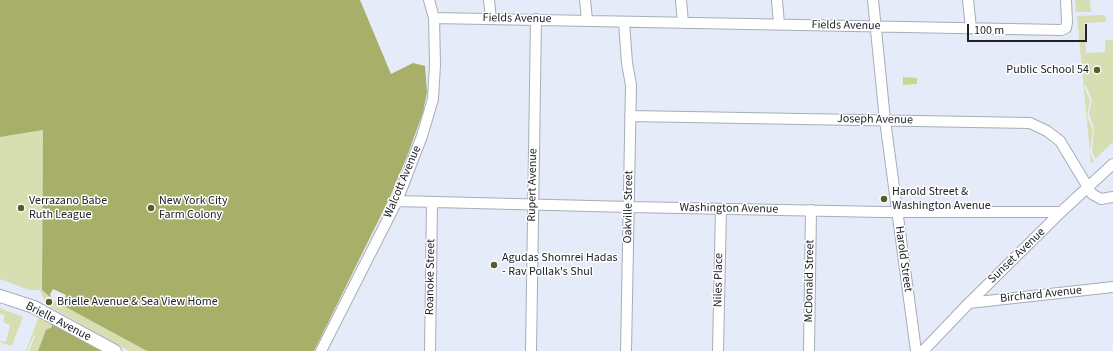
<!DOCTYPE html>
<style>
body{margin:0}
#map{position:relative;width:1113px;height:351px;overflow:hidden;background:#e5ebf8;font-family:"Source Sans 3",sans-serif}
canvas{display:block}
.scale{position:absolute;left:967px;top:24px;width:120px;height:18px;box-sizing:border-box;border:2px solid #202327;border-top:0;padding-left:5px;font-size:12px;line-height:14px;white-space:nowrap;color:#202327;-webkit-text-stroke:3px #fff;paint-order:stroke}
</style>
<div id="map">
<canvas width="1113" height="351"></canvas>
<div class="scale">100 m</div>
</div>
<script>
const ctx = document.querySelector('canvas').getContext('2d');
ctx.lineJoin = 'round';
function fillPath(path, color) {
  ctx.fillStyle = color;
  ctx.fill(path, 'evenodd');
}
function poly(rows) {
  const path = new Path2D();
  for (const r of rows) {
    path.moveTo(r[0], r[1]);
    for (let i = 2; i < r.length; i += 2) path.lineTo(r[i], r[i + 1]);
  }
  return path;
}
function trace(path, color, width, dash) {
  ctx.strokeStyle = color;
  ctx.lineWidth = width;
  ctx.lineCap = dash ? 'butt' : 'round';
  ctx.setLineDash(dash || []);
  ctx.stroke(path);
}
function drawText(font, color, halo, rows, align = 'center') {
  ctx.font = font + ' "Source Sans 3",sans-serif';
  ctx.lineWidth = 3;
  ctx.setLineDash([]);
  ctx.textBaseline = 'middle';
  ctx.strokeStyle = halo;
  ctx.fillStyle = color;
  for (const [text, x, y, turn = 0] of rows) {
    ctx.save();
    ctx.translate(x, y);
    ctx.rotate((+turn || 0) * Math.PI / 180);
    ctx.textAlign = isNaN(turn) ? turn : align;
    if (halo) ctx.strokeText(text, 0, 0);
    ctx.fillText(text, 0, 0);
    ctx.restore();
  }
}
fillPath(poly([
 [1075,0,1090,0,1091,12,1076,12],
 [1105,15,1106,22,1084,23,1086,53,1105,52,1105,40,1113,40,1113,142,1095,159,1092,151,1094,128,1089,113,1092,100,1086,86,1084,86,1090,101,1087,115,1093,131,1090,150,1091,156,1094,161,1091,164,1077,16],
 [43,130,42,290,49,296,53,298,53,300,147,351,129,351,49,306,44,300,40,290,29,290,0,279,0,137],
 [0,308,23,317,12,345,11,346,0,342,0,341,6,342,10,325,3,322,5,315,0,314],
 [39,316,51,322,52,327,46,330,38,351,29,351,35,336,34,335,27,351,26,351]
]), '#d7deb1');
fillPath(poly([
 [0,0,360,0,391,74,413,63,425,66,427,92,423,112,408,154,390,197,314,351,147,351,62,305,66,295,53,289,50,294,51,297,49,296,42,290,43,130,0,137],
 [51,322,105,351,38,351,46,330,52,327]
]), '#a7af68');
fillPath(poly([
 [903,77,917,78,917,84,903,85]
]), '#cdd68d');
const minor = poly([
 [489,0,491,19],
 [585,0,587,20],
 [681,0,683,23],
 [777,0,779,24],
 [873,0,885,120,916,351],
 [968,0,971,28],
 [434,18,1061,30,1066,28,1067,22,1066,0],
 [624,22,627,63,631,85,626,351],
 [630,116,1030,123,1047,131,1060,141,1092,194,1101,199,1113,197],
 [397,201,629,207,883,212,1061,212],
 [969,303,1113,287],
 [321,351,397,201,422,136,433,99,435,64,434,18,429,0],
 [430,351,432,203],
 [531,351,536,19],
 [718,351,721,209],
 [809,351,811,210],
 [923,351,969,303,1061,212,1113,164]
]);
const tertiary = poly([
 [0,296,34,307,115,351]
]);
trace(minor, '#a7adb9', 12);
trace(tertiary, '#a7adb9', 14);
trace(minor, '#fff', 10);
trace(tertiary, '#fff', 12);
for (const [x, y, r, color] of [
 [1097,70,4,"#585d2b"],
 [884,199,4,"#585d2b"],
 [21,208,4,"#585d2b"],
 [151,208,4,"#585d2b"],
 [494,265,4,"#585d2b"],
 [49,302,4,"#585d2b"]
]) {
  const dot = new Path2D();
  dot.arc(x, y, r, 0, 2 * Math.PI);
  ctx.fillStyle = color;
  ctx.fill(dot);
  trace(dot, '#fff', 1.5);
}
drawText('12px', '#202327', '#fff', [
 ["Fields Avenue",517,19,1],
 ["Fields Avenue",846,26,1],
 ["Joseph Avenue",875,120,1],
 ["Walcott Avenue",403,182,-67],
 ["Rupert Avenue",533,185,-89],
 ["Oakville Street",629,207,-89],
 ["Washington Avenue",729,209,1],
 ["Sunset Avenue",1017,256,-44],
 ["Harold Street",903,259,82],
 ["Roanoke Street",431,277,-89],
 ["Niles Place",719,280,-89],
 ["McDonald Street",810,281,-89],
 ["Birchard Avenue",1041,295,-6],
 ["Brielle Avenue",58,322,27]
]);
drawText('12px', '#202327', '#fff', [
 ["Public School 54",1089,70,"right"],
 ["Harold Street &",892,192],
 ["Washington Avenue",892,206],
 ["Verrazano Babe",29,201],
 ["Ruth League",29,215],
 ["New York City",159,201],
 ["Farm Colony",159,215],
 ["Agudas Shomrei Hadas",502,258],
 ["- Rav Pollak's Shul",502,272],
 ["Brielle Avenue & Sea View Home",57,302]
], 'left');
</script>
